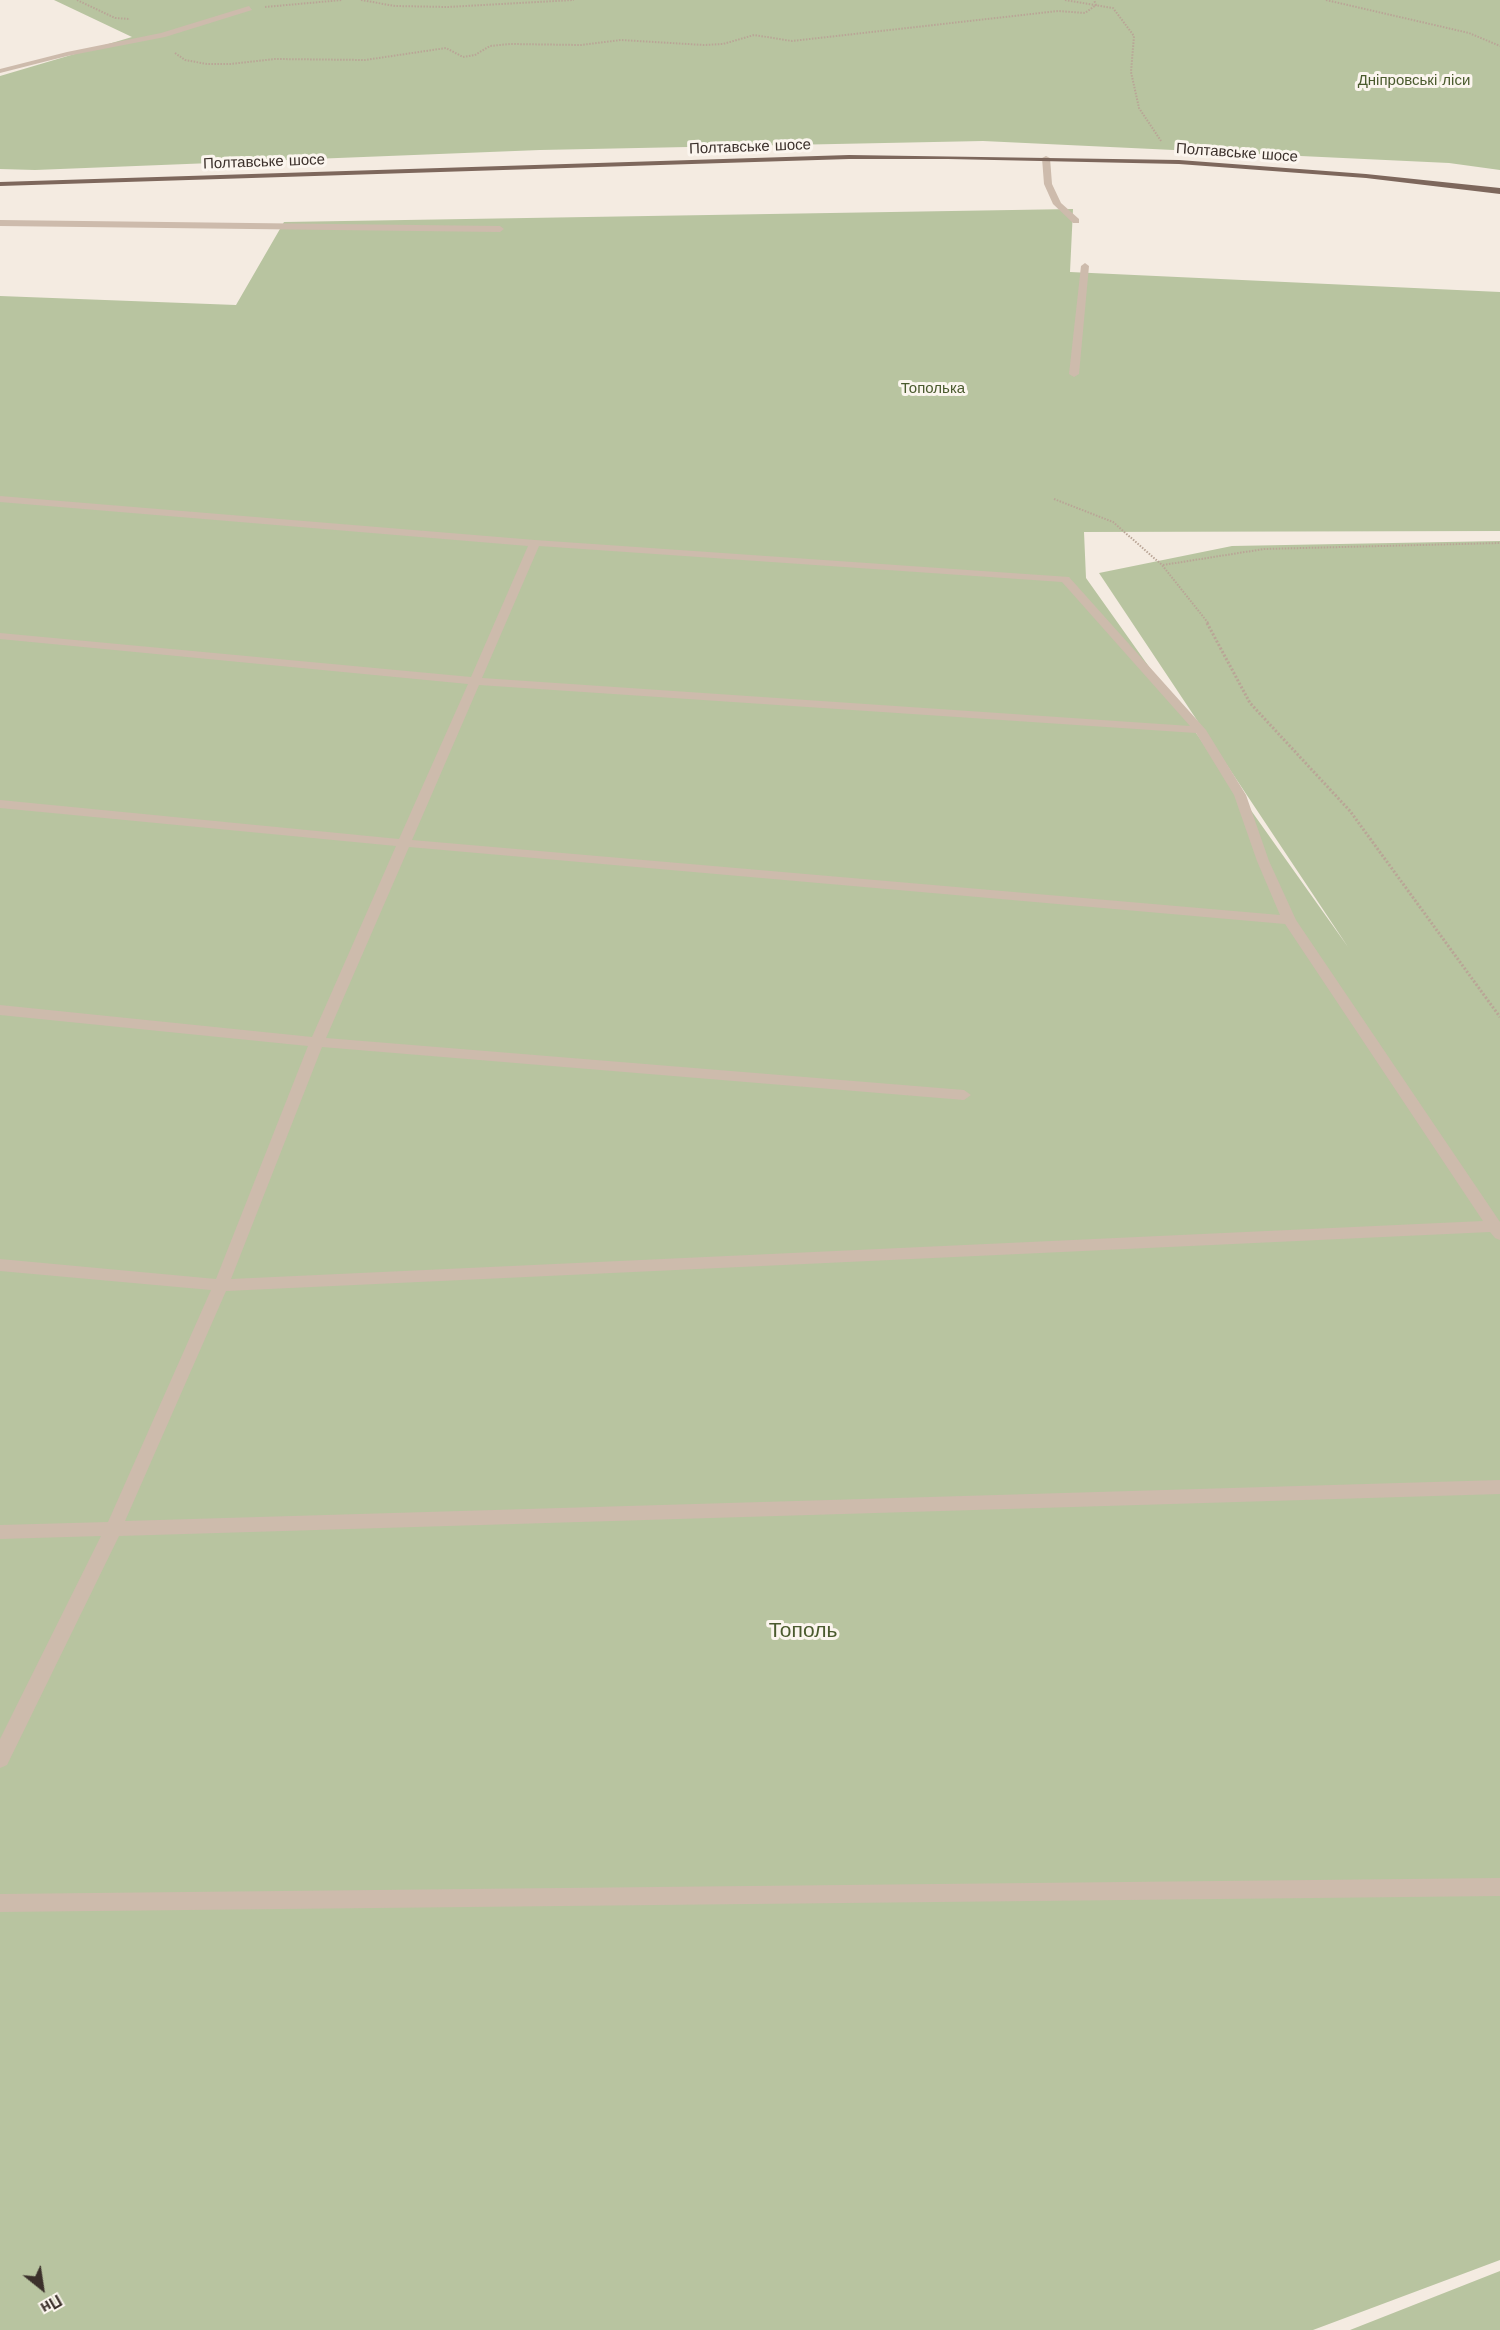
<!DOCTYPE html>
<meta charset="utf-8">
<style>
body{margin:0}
#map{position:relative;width:1500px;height:2330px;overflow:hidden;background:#f4ebe1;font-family:"Work Sans",sans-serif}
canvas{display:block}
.north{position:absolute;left:12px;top:2258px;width:60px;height:60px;-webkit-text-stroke:4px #fbf5ee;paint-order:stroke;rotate:150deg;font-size:16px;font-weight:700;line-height:24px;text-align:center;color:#3b302b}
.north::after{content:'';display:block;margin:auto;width:21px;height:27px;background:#3b302b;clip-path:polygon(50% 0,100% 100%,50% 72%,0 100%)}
</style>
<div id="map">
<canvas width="1500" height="2330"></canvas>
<div class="north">Пн</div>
</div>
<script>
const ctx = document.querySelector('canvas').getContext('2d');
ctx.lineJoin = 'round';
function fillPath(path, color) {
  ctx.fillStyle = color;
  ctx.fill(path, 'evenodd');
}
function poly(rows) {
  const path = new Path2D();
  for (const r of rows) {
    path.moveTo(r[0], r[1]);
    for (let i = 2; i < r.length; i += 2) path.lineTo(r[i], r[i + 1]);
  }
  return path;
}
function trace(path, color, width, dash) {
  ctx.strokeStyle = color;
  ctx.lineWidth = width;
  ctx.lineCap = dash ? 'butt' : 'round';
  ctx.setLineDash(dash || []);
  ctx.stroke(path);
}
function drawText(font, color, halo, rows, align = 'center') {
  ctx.font = font + ' "Work Sans",sans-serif';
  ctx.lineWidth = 6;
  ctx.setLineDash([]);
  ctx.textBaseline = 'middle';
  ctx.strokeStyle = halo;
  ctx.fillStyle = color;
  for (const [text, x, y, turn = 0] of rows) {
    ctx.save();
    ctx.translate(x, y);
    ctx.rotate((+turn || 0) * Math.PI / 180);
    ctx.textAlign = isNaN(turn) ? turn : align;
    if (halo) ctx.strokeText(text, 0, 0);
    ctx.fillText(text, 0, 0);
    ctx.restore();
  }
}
fillPath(poly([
 [54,0,1500,0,1500,170,1449,163,983,141,540,150,35,170,0,169,0,76,132,37],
 [1073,209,1070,272,1500,292,1500,531,1084,532,1086,578,1348,947,1099,573,1232,546,1500,541,1500,2260,1313,2330,0,2330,0,296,236,305,284,222],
 [1500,2271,1500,2330,1350,2330]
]), '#b8c4a0');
trace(poly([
 [77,0,115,18,130,19],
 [361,0,395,6,448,7,574,0],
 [1065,0,1113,8,1134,36,1131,72,1139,108,1161,141],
 [1326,0,1469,33,1500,46],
 [265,7,342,0],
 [175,53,185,60,207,64,230,64,275,59,365,60,446,48,463,57,475,55,490,46,510,44,581,45,621,40,704,45,723,44,754,35,792,41,1058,11,1085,13,1096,5,1094,0],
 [1054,499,1113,522,1162,565,1209,624],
 [1163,565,1264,549,1500,543]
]), '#b9a596', 2, [1.5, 1.5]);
trace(poly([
 [1207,623,1250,703,1350,811,1500,1017]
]), '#b9a596', 3, [2, 2]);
fillPath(poly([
 [249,6,252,10,165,37,67,56,0,73,0,69,67,52,161,33,249,6],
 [1046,156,1050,158,1052,184,1061,203,1079,219,1079,223,1073,223,1053,204,1044,184,1042,158,1046,156],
 [0,220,500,226,504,229,500,232,0,226,0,220],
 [1085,263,1089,266,1079,374,1074,377,1069,374,1081,266,1085,263],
 [0,496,535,540,1069,577,1206,730,1246,795,1269,861,1296,920,1500,1222,1500,1240,1495,1238,1490,1232,226,1291,125,1521,1500,1480,1500,1494,119,1536,7,1765,0,1768,0,1739,101,1536,0,1539,0,1525,108,1522,211,1290,0,1271,0,1259,216,1279,308,1046,0,1015,0,1005,312,1037,396,846,0,808,0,800,399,839,468,684,0,639,0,633,471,677,528,546,0,502,0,496],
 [539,546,1062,582,1190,726,482,678,539,546],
 [479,685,1196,733,1234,795,1257,861,1280,915,412,840,479,685],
 [409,847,1285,924,1483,1221,231,1279,322,1047,964,1100,971,1095,964,1090,326,1038,409,847],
 [1500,1878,1500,1896,0,1912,0,1894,1500,1878]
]), '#cdbbac');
fillPath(poly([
 [849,155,1179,160,1366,174,1500,188,1500,194,1366,178,1179,164,948,159,849,159,0,186,0,182,849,155]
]), '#7d675c');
drawText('15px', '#4a5a2e', '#fbf5ee', [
 ["Дніпровські ліси",1414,81],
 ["Тополька",933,389]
]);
drawText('15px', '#3b302b', '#fbf5ee', [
 ["Полтавське шосе",750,147,-2],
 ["Полтавське шосе",1237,153,4],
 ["Полтавське шосе",264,162,-2]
]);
drawText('21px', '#4a5a2e', '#fbf5ee', [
 ["Тополь",803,1631]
]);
</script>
